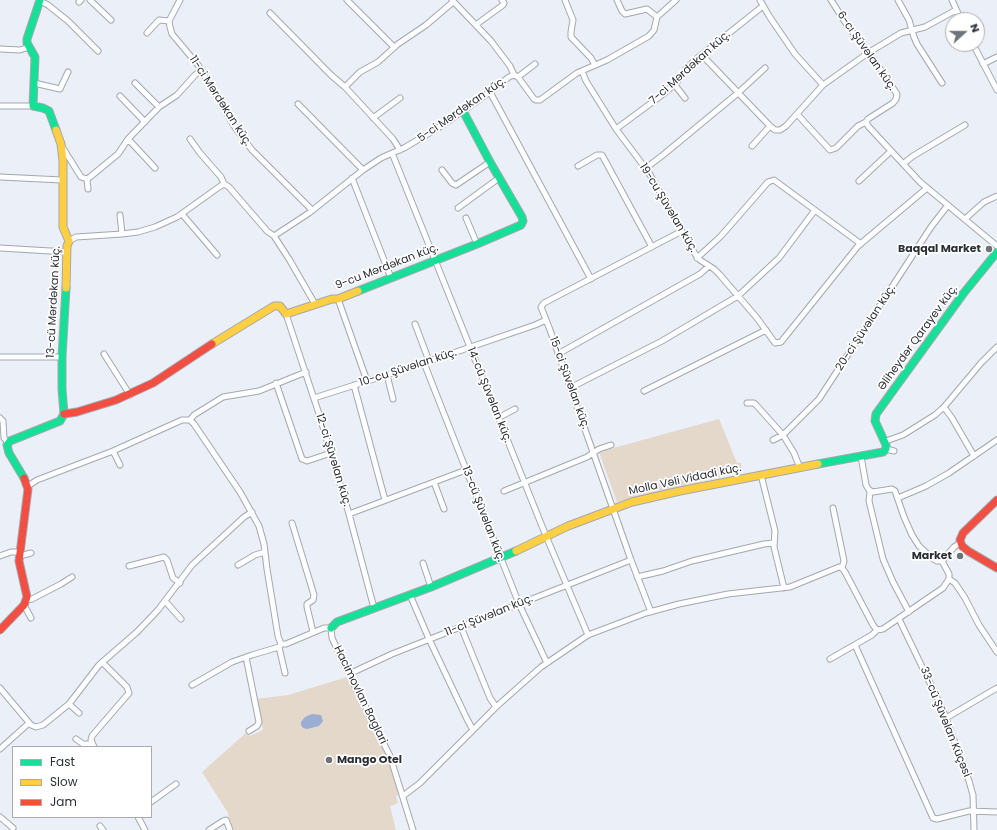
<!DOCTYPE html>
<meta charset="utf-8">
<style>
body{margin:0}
#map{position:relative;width:997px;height:830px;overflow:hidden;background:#ebeff8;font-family:Poppins,sans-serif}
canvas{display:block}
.legend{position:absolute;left:12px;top:746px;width:140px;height:72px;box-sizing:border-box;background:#fff;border:1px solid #aaabae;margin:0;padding:5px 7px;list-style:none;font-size:12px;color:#2a2e35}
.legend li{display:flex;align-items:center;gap:8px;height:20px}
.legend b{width:20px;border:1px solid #aaabae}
.north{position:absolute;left:945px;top:12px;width:40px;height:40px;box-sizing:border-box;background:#fff;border:1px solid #aaabae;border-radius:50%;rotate:69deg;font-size:11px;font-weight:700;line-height:16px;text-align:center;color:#2a2e35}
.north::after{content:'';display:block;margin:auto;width:14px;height:18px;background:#6e7279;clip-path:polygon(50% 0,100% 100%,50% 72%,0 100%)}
</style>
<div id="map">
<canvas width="997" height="830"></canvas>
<ul class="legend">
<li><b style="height:5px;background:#16e098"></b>Fast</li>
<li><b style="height:5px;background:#ffcf43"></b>Slow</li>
<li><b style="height:5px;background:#f24e42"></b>Jam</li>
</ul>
<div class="north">N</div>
</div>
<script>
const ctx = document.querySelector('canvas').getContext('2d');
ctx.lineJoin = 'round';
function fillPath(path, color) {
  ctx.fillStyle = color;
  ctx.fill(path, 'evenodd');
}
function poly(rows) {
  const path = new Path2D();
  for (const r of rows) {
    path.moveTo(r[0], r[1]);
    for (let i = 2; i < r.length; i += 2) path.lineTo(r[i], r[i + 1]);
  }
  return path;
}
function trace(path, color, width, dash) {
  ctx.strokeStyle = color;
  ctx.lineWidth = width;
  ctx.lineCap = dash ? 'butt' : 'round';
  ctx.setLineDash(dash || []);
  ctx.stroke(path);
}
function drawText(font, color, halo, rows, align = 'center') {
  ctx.font = font + ' Poppins,sans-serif';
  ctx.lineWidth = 3.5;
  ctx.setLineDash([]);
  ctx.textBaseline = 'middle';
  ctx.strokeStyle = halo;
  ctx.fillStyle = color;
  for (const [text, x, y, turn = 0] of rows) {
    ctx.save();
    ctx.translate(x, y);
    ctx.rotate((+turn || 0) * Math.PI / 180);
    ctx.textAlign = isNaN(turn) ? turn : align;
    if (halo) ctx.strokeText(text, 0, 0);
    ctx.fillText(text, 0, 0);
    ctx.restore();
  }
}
fillPath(poly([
 [719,419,737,463,741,463,742,472,617,502,599,452],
 [347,677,387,757,400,794,396,796,398,803,390,806,396,830,232,830,228,813,202,772,247,732,250,736,263,730,256,699,288,695]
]), '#e4d8ca');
fillPath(poly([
 [312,714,321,715,323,721,319,726,307,729,303,728,301,725,301,722,305,717]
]), '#9badd2');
const street = poly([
 [90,0,111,20],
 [180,0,169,21,170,27,172,34,198,65,236,129,252,150,312,210],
 [347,0,394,47],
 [452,0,491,41,510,66,514,75],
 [565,0,573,20,571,32,571,37,591,58,595,65],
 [617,0,622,11,625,14,647,9,657,17],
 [760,0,769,16,795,54,823,85],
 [831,0,847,25,874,60,897,94,896,99,893,103,868,119,866,122,868,126,920,182,997,246],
 [898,0,909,20,914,37,917,44,942,83],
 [952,0,961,20],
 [40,1,48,5,68,21,98,51],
 [79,2,81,0],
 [270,13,331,75,345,87,393,139,400,150],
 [477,24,503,5,504,3,502,0],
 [147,33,159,20,169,21],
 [973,44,997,90],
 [0,49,20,50,29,47],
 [702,55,770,126,775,130,780,130,786,126,823,85,868,53,901,33,925,27,956,10],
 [983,64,997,57],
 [582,71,586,81,616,129,649,173,695,254,700,260,714,269,720,275,757,318,775,343,781,342,858,246,927,188],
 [518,77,535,64],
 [34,83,60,89,68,72],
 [135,83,159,107],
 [674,84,685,98],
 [345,87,360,72,378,62,398,44,426,25,453,2],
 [490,92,591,279],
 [120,96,145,122],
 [298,104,363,170],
 [0,106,33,106],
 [797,114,830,150,836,148,858,126,866,122],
 [373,118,400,98],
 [616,129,662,95,677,82,685,70,694,61,763,6],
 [128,139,155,168],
 [190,139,200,153,221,177,224,184],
 [752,146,770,126],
 [63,148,81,177,87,179,90,177,118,154,128,139,159,107,177,95,195,75,202,70],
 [392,153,546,536,588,635],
 [903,164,913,156,965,125],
 [578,166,597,155,602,155,652,247],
 [646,168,663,155,738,93,765,68],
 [442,170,452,183,456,185,490,162],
 [0,177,62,180],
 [352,178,391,278],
 [87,179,88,189],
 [859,181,891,151],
 [458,208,499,178],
 [182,214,217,255],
 [120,215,122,234],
 [466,218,477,244],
 [965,219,984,202,997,196],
 [274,236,309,213,363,170,381,158,404,148,438,128,490,92,509,77,514,75,518,77,534,99,536,100,540,100,577,73,607,60,649,36,654,30,657,17,676,0],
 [69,241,76,237,122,234,138,232,155,227,177,217,219,187,224,184,229,187,267,231,274,236,289,259,315,304],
 [0,248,67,252],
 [697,258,721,236,768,182,774,180,861,244],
 [338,299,367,381],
 [286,314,320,417,349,514,374,608],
 [415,324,429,361],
 [104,354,130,395],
 [558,354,700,274,709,266],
 [0,357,62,357],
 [424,363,519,604,547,663],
 [387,375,393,399],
 [276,383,302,459,307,461,331,453],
 [354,385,385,500],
 [570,388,662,341,738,296,779,258,815,210],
 [644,391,766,330],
 [314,398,424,363,535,325,546,320],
 [747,403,754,403,757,406,783,435,794,453,800,468],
 [944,407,952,418,974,456],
 [0,418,3,421,4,438,8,443],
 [498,418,515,409],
 [190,420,194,415,223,397,259,391,306,372],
 [773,440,783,435,819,399,931,227,948,205],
 [886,441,903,435,935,415,944,407,981,363,997,347],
 [886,449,894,451],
 [113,451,120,465],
 [861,456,866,485,869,490,873,492,892,489,895,491,904,517,912,535,919,546,932,558,937,561,942,561,954,547,960,543],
 [761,475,775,531,774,547,784,588],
 [434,482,444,509],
 [28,486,37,480,113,451,182,420,190,420,194,424,240,492,259,526,264,544,267,569,278,636,281,644],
 [504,491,587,457,599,449,611,445],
 [870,492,869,501,883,559,893,582,909,612],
 [898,498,926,486,949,473,997,440],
 [833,508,843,556,844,561,842,568],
 [349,514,466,470],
 [292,523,314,595,313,600,307,604,307,607,313,632],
 [0,556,11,552,20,552],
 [20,556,31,553],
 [423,563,431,587],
 [238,565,255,555,265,552],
 [129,566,164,557,167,560,173,578,180,583],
 [637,577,663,571,692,561,764,544,774,543],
 [949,579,955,583,965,598,979,625,997,652],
 [410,595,429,639,467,719,473,730],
 [26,600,32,599,61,584,72,577],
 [165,601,181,619],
 [24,605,31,618],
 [651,612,631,560,550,330,541,307,544,303,682,231],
 [899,619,942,708,969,781,973,795,974,830],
 [461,627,490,698,496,707],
 [281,644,286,644,324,628,331,628,332,638,345,666,390,756,413,830],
 [855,645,933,818,937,819,969,811,997,812],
 [279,647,285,673],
 [246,657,259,722,257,726,249,731],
 [830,659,872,635,877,630,883,629,943,588,949,579,949,574,942,561],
 [349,674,392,654,631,560],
 [192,685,232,662,252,655,279,647,281,644],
 [0,688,31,725,36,727,43,725,69,704,99,665,137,632,158,610,192,565,244,517,252,512],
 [69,704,79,713],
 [946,718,997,688],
 [76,739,83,744,92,744],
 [94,747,91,740,92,736,129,693,127,687,102,662],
 [0,749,29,723],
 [403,796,420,783,496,707,541,667,588,635,646,613,679,604,728,594,790,587,839,567,842,568,845,572,873,625,877,630],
 [151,802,176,784],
 [0,817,13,828],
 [138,817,145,830],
 [100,826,103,830],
 [209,830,223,821,226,820,230,830]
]);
const fast = poly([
 [40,0,27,39,27,43,35,57,33,106,43,108,49,111,56,130],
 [358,291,477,244,521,225,523,221,522,217,490,162,463,111],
 [818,464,883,452,886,449,886,445,875,421,876,414,963,294,997,252],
 [24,478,9,453,7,445,10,441,60,421,64,414,62,389,62,357,66,288],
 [331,628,337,622,431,587,516,551]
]);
const slow = poly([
 [56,130,61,144,63,161,63,227,69,241,67,246,66,288],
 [212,344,274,306,280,306,286,314,332,299,338,299,358,291],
 [516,551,568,526,632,502,680,491,818,464]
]);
const jam = poly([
 [64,414,77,412,116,400,153,383,212,344],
 [997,500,963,533,960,540,962,546,968,551,997,568],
 [0,630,24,605,27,597,19,561,28,489,24,478]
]);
trace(street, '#a4a7ae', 7);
trace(fast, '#a4a7ae', 9);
trace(slow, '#a4a7ae', 9);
trace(jam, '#a4a7ae', 9);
trace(street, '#fcfdfe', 5);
trace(fast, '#16e098', 7);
trace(slow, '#ffcf43', 7);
trace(jam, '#f24e42', 7);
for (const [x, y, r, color] of [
 [989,249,4,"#6e7279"],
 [960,556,4,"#6e7279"],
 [329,760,4,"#6e7279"]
]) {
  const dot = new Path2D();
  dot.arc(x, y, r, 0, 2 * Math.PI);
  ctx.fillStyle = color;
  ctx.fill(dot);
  trace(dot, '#fff', 1.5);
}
drawText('11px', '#2a2e35', '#fff', [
 ["6-cı Şüvəlan küç.",866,51,55],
 ["7-ci Mərdəkan küç.",690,68,-42],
 ["11-ci Mərdəkan küç.",220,101,57],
 ["5-ci Mərdəkan küç.",462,110,-35],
 ["19-cu Şüvəlan küç.",668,208,59],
 ["9-cu Mərdəkan küç.",387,267,-21],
 ["13-cü Mərdəkan küç.",54,302,-87],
 ["20-ci Şüvəlan küç.",866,328,-57],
 ["Əliheydər Qarayev küç.",918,338,-54],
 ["10-cu Şüvəlan küç.",408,368,-18],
 ["15-ci Şüvəlan küç.",569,383,70],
 ["14-cü Şüvəlan küç.",489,395,68],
 ["12-ci Şüvəlan küç.",333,460,73],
 ["Molla Vəli Vidadi küç.",685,480,-12],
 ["13-cü Şüvəlan küç.",483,514,69],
 ["11-ci Şüvəlan küç.",489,616,-22],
 ["Hacimovlan Baglari",360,695,64],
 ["33-cü Şüvəlan Küçəsi",945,722,68]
]);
drawText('bold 11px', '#2a2e35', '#fff', [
 ["Baqqal Market",981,249],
 ["Market",952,556],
 ["Mango Otel",337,760,"left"]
], 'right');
</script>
